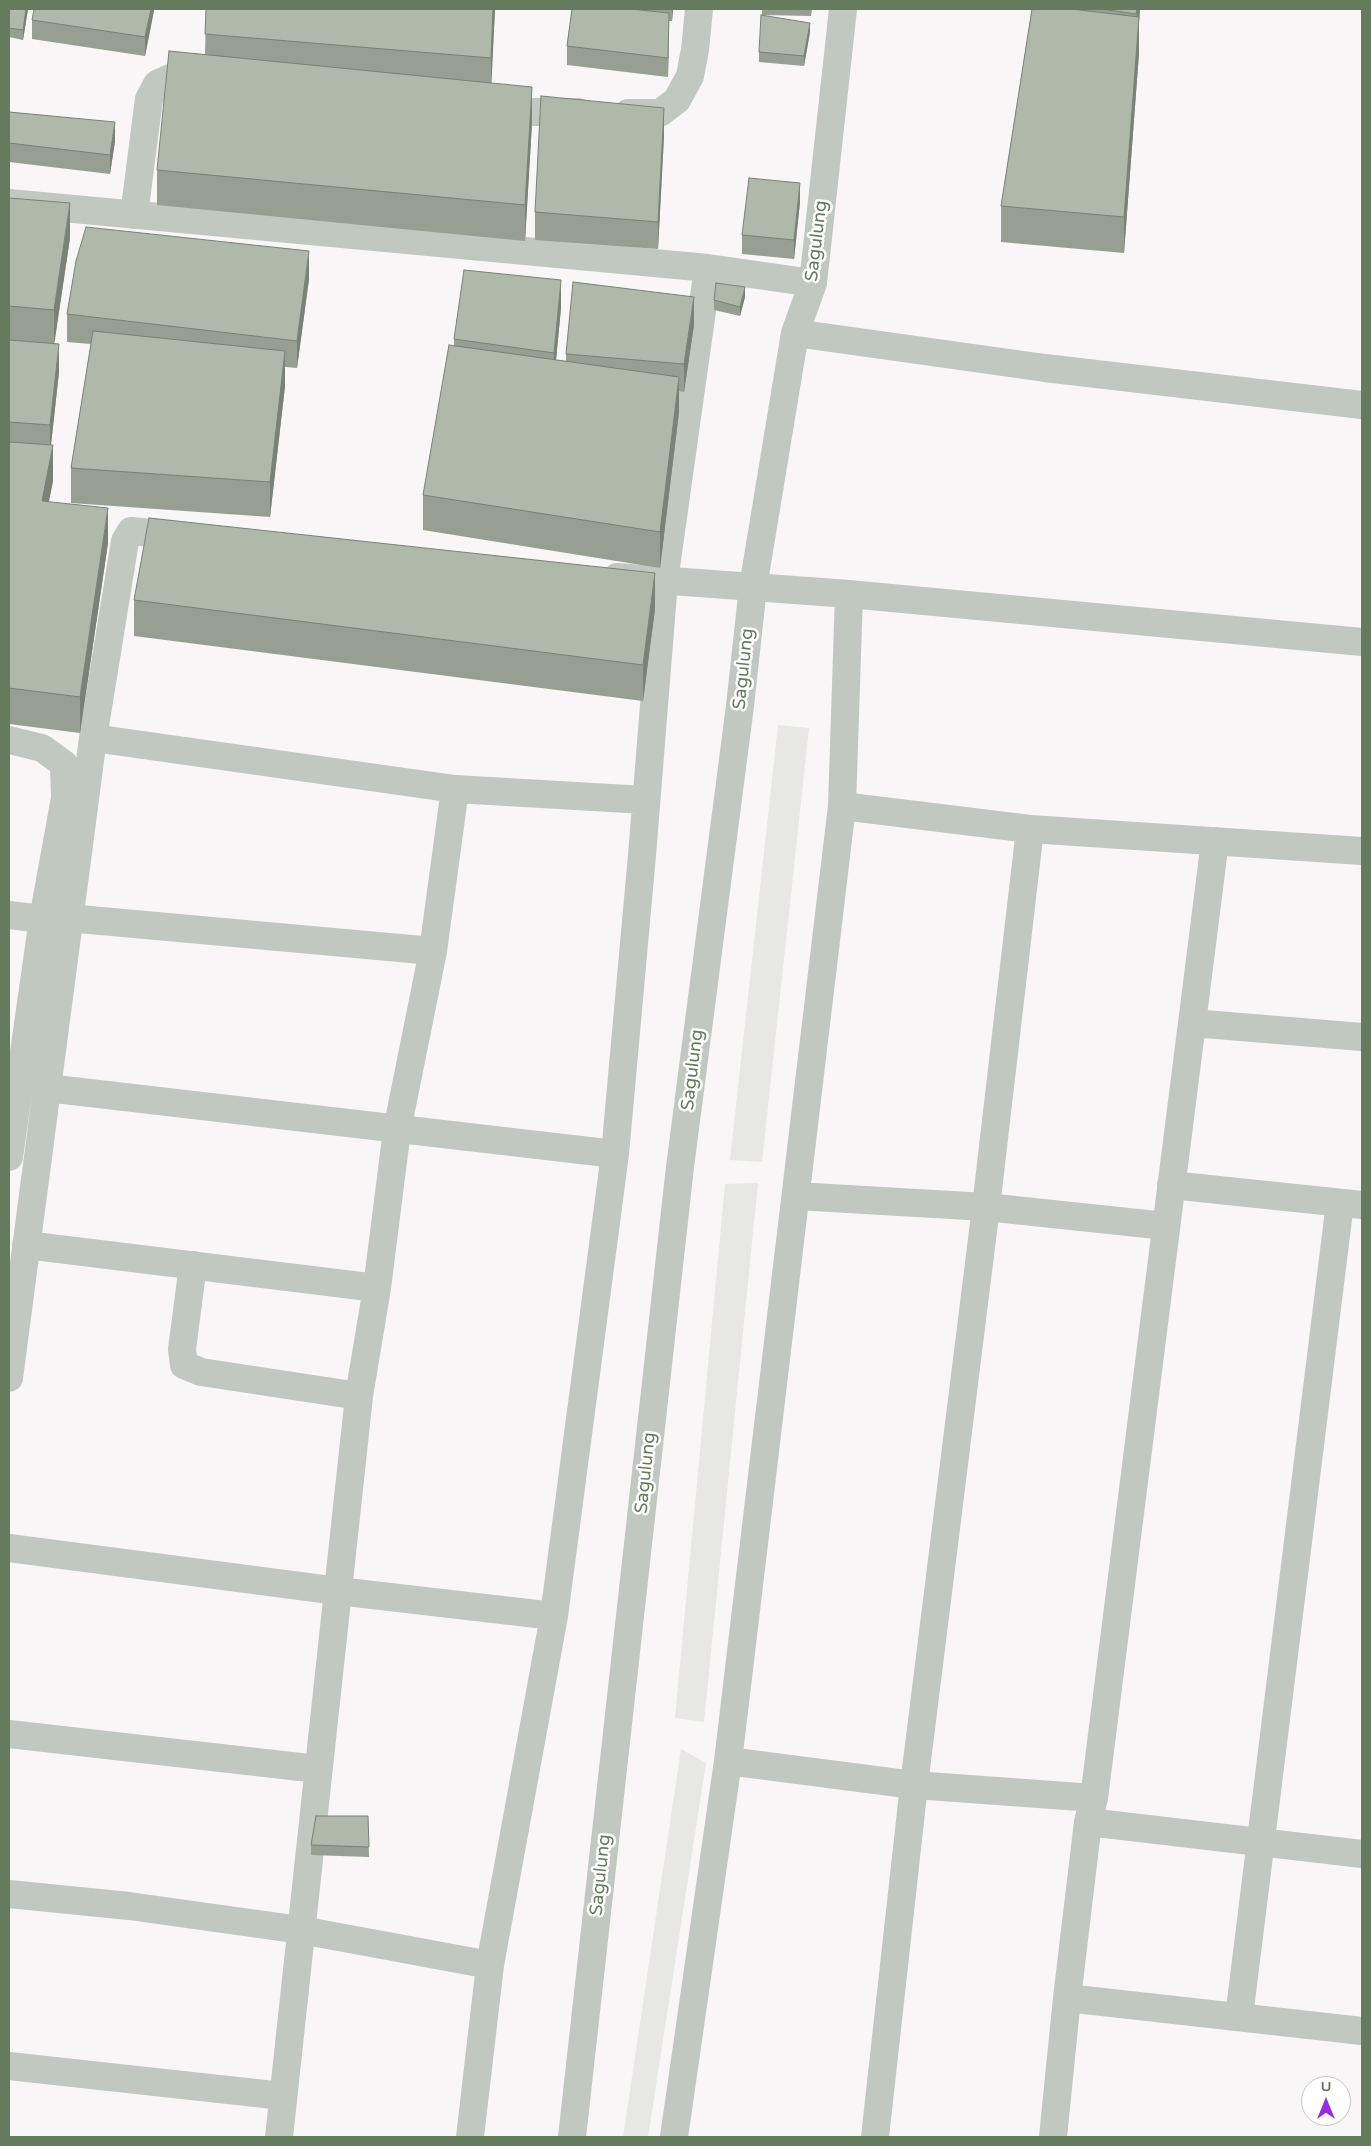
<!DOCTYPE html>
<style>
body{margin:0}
#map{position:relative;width:1371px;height:2146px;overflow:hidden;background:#f8f6f7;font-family:"Varela Round",sans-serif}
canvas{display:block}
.frame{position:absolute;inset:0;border:10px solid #657b5e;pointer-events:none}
.north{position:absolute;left:1301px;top:2076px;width:50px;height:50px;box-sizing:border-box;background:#fff;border:1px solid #c1cabf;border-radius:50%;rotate:0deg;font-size:14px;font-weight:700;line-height:20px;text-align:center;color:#657b5e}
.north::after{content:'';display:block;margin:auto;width:18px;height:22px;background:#962be2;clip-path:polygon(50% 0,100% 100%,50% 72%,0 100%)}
</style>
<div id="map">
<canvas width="1371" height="2146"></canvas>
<div class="frame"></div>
<div class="north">U</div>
</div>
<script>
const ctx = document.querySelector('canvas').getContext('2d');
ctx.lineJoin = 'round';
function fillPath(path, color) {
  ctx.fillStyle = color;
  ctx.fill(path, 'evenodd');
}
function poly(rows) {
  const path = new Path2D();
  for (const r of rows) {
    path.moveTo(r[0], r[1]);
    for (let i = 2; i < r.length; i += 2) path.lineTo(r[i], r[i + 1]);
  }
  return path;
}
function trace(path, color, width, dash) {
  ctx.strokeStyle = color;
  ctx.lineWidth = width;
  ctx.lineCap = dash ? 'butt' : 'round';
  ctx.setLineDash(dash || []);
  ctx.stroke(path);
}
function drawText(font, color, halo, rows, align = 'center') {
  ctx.font = font + ' "Varela Round",sans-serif';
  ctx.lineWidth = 5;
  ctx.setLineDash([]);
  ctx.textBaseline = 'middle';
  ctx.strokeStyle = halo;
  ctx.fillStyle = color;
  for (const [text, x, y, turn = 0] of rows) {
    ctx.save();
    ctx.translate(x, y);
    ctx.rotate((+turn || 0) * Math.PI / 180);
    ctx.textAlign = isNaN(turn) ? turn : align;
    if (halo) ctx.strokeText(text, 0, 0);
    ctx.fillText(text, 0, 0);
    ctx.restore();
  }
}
fillPath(poly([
 [778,725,809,728,762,1162,730,1160],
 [758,1183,704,1722,675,1718,725,1184],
 [681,1749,706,1763,648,2137,623,2137]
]), '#e7e7e5');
trace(poly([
 [493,108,525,112,578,112],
 [628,113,660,113,677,100,690,76,695,50,699,9],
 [9,203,708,268,813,283],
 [134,215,149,99,157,84,170,78,204,81],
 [795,333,1045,368,1362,405],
 [617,577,849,594,1362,642],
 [93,738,455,789,645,800],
 [9,740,42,748,64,764,65,798,43,919,9,1157],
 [842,806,1030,829,1362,851],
 [9,915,43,919],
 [68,918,433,951],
 [1192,1023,1362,1037],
 [47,1088,615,1154],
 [1171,1185,1362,1205],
 [796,1196,986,1207,1166,1226],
 [26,1245,377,1288],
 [193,1265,182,1349,184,1365,201,1372,359,1396],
 [9,1378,93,738,125,541,131,531,183,536],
 [9,1548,338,1591,554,1616],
 [9,1734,318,1769],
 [728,1761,914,1785,1094,1798],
 [1088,1822,1362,1854],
 [9,1894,129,1906,301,1930,490,1965],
 [1067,1998,1362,2031],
 [1239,2017,1340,1203],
 [9,2066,283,2096],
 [279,2137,359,1396,377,1288,397,1130,433,951,455,789],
 [470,2137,490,1965,554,1616,615,1154,642,855,664,581,708,268],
 [572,2137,680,1167,740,706,753,587,795,333,813,283,843,9],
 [674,2137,728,1761,842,806,849,594],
 [875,2137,914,1785,986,1207,1030,829],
 [1053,2137,1067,1998,1088,1822,1094,1798,1215,841]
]), '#c1c8bf', 28);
fillPath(poly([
 [9,9,28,9,23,40,9,37],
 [154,9,145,56,32,39,32,20],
 [206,9,495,9,491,83,532,123,525,241,157,205,157,170,205,55],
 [572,9,673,9,672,21,669,21,668,77,567,65,567,46],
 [762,9,812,9,811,16,762,15],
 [1032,9,1140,9,1139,21,1139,53,1124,253,1001,242,1001,206],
 [810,32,804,66,759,62,759,52],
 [9,112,115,141,110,174,9,162],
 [664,136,658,249,535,240,535,212],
 [9,198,70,238,54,343,59,372,51,445,53,481,48,502,108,543,80,733,9,724],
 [800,202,794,259,742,254,742,235],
 [309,279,297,368,285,367,285,386,270,517,71,503,71,468,91,344,67,342,67,314],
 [745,297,740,316,714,310,714,300],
 [561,308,556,360,566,361,566,354,694,325,684,392,679,391,679,412,660,568,423,530,423,495,454,346,454,339],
 [134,600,655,609,643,701,134,636],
 [368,1816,369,1857,311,1855,311,1845]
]), '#969f92');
fillPath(poly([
 [26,9,28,9,23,40,23,30],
 [151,9,154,9,154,11,145,56,145,37],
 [493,9,495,9,491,93,491,58],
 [672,9,673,9,672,21],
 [1137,9,1140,9,1139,21,1139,53,1124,253,1124,217,1136,41],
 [669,13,669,32,668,77,668,58],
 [810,23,810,32,804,66,804,56],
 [532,87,532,123,525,241,525,205],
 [664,108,664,136,658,249,658,222],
 [115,122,115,141,110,174,110,155],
 [800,183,800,202,794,259,794,240],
 [70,203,70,238,54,346,54,310],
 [309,251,309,279,297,368,297,341],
 [561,280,561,308,554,381,554,353],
 [745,287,745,297,740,316,740,307],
 [694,297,694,325,684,392,684,364],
 [59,344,59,372,50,453,50,425],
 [285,351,285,386,270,517,270,482],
 [679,377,679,412,660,568,660,532],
 [53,445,53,481,42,537,42,501],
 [108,508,108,543,80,733,80,697],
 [655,573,655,609,643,701,643,665]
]), '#7a8277');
const building = poly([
 [9,9,26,9,23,30,9,28,9,9],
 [34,9,151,9,145,37,32,20,34,9],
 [206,9,493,9,491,58,205,34,206,9],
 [572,9,630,9,669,13,668,58,567,46,572,9],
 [1032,9,1071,9,1139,17,1124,217,1001,206,1032,9],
 [1102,9,1137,9,1136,14,1102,9],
 [761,15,810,23,804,56,759,52,761,15],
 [169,51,532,87,525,205,157,170,169,51],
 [541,96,664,108,658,222,535,212,541,96],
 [9,112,115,122,110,155,9,143,9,112],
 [749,178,800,183,794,240,742,235,749,178],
 [9,198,70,203,54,310,9,306,9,198],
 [86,227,309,251,297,341,67,314,76,261,86,227],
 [464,270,561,280,554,353,454,339,464,270],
 [573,282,694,297,684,364,566,354,573,282],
 [716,283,745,287,740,307,714,300,716,283],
 [93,331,285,351,270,482,71,468,93,331],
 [9,340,59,344,50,425,9,422,9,340],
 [449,345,679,377,660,532,423,495,449,345],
 [9,442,53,445,42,501,108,508,80,697,9,688,9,442],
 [149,518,655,573,643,665,134,600,149,518],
 [316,1816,368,1816,369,1847,311,1845,316,1816]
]);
fillPath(building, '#aeb9aa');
trace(building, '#7a8277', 1);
drawText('18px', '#657b5e', '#fff', [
 ["Sagulung",817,241,-83],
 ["Sagulung",744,669,-84],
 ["Sagulung",693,1070,-83],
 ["Sagulung",646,1473,-84],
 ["Sagulung",601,1875,-84]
]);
</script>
